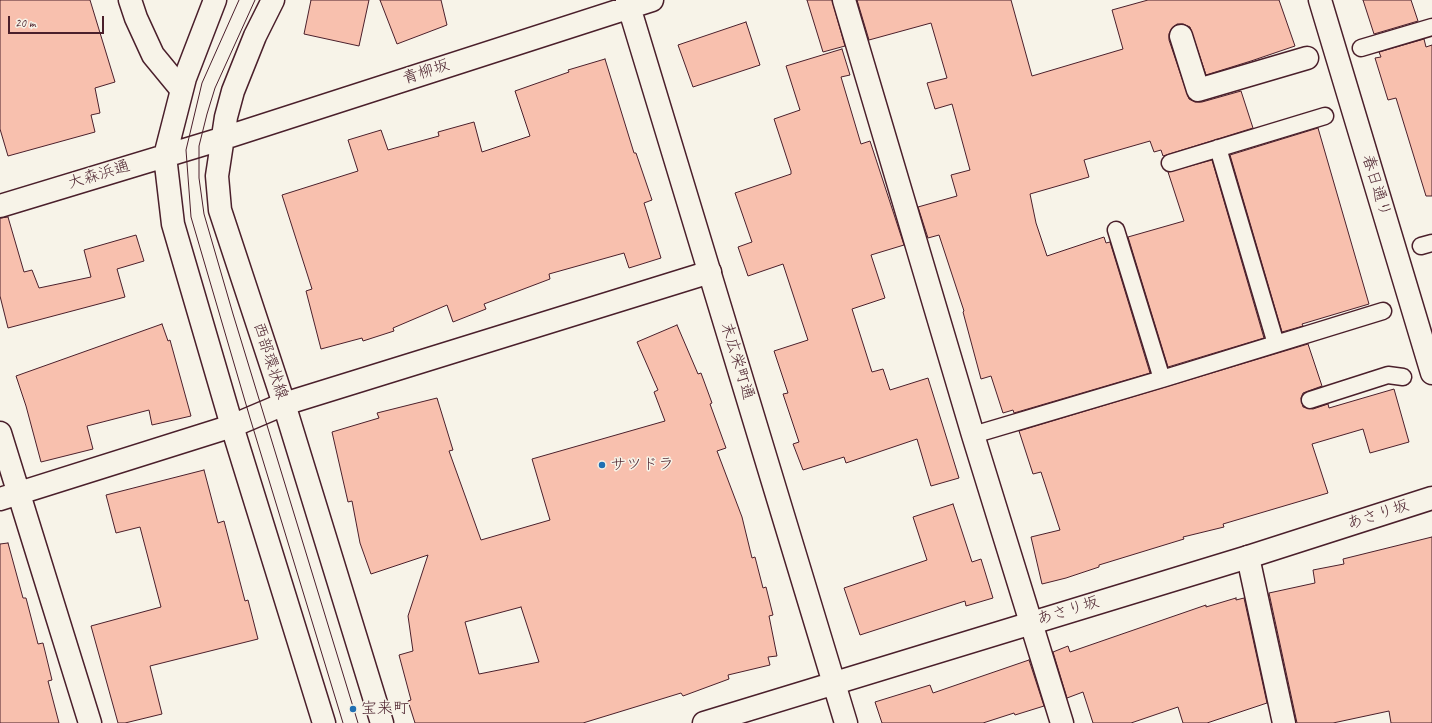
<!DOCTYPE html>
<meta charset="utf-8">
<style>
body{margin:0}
#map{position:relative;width:1432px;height:723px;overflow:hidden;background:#f7f3e8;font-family:Caveat,sans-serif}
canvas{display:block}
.scale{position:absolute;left:8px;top:16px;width:96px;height:18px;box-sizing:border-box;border:2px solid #4a1f2b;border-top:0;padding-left:5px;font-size:12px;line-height:14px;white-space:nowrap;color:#4a1f2b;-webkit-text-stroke:3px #f7f3e8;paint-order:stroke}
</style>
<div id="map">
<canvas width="1432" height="723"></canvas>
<div class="scale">20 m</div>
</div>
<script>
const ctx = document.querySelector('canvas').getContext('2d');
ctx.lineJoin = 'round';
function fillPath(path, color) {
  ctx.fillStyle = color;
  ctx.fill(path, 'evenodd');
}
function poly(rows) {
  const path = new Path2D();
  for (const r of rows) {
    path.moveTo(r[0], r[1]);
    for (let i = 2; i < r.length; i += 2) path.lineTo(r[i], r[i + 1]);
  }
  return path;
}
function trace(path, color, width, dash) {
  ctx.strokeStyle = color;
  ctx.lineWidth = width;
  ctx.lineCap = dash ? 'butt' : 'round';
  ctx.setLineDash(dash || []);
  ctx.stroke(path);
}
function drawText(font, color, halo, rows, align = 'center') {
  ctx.font = font + ' Caveat,"Klee One",sans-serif';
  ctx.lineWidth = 3;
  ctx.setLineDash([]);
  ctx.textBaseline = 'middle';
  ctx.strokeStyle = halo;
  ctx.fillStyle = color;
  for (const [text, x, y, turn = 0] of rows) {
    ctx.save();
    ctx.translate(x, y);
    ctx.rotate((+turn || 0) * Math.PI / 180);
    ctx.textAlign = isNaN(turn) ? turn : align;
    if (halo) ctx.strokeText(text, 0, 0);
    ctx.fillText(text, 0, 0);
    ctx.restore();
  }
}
const building = poly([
 [0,0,90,0,115,82,95,88,100,113,91,115,95,132,8,156,0,129,0,0],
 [311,0,369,0,359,46,304,34,311,0],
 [380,0,441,0,447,25,397,44,380,0],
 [807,0,832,0,845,46,823,52,807,0],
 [857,0,1011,0,1032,76,1123,49,1112,10,1148,0,1279,0,1295,46,1251,61,1206,75,1190,27,1183,24,1177,24,1172,28,1169,34,1169,40,1189,99,1195,102,1202,102,1241,91,1253,128,1163,156,1161,150,1154,152,1150,141,1084,160,1089,177,1030,194,1036,223,1047,256,1104,237,1106,243,1110,242,1150,373,1014,413,1013,410,1003,413,991,376,981,379,963,312,964,311,939,235,928,238,918,207,957,196,951,175,970,170,952,104,935,109,927,83,947,78,931,23,869,40,857,0],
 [1363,0,1411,0,1418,21,1374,34,1363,0],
 [746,22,760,65,693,87,678,45,746,22],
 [1424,39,1426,47,1432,45,1432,196,1426,196,1396,98,1388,100,1375,58,1381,57,1379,52,1424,39],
 [842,49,850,75,841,77,861,144,870,141,904,245,871,255,885,298,852,309,872,372,883,369,890,390,928,378,959,478,931,486,917,439,846,463,844,457,803,470,793,444,799,442,783,394,788,393,774,351,808,340,783,264,748,276,738,247,752,242,735,193,791,174,791,171,774,119,800,110,786,66,842,49],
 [605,59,634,153,636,153,652,200,644,203,661,258,629,268,624,253,549,274,550,279,484,304,486,309,453,322,447,305,393,328,394,331,363,341,362,338,321,349,306,291,312,289,282,195,358,171,348,140,381,130,388,150,439,136,438,132,474,122,482,152,530,136,515,91,569,72,568,70,605,59],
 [1318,128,1369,304,1302,324,1303,326,1282,332,1230,155,1318,128],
 [1212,160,1264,338,1168,367,1128,237,1184,221,1168,172,1212,160],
 [8,217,24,272,32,270,39,288,91,277,84,250,136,235,144,261,117,269,125,297,8,328,0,296,0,218,8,217],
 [162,324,168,341,170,340,191,416,152,425,149,410,87,426,93,449,41,462,26,406,16,376,162,324],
 [677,325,698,374,701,373,712,403,710,404,726,448,717,451,742,517,752,558,755,557,763,588,766,587,773,615,769,616,777,656,768,657,770,665,728,675,729,679,683,696,681,693,583,723,415,723,408,701,411,700,399,655,413,651,408,616,428,555,371,574,360,543,352,501,348,502,332,432,379,418,377,413,437,398,453,450,449,451,481,540,550,520,532,459,665,421,654,392,658,390,637,342,677,325],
 [521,607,539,662,479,674,465,622,521,607],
 [1308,344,1322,386,1303,393,1301,398,1303,407,1313,409,1328,404,1329,408,1394,389,1409,442,1370,453,1363,429,1312,444,1328,493,1223,524,1224,527,1183,537,1184,539,1099,565,1099,567,1066,578,1042,584,1031,537,1060,530,1041,472,1033,474,1019,431,1308,344],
 [204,470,218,523,224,521,245,601,248,600,258,639,150,666,162,714,125,723,118,723,91,626,161,607,140,527,116,533,106,495,204,470],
 [953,504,972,562,981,559,993,598,966,606,965,601,860,635,844,588,927,560,913,517,953,504],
 [1432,537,1432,723,1391,723,1389,711,1333,723,1297,723,1269,593,1315,583,1313,570,1344,564,1343,559,1432,537],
 [8,543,23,598,26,598,38,644,43,643,52,680,48,681,59,723,0,723,0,544,8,543],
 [1236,598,1236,600,1244,598,1267,703,1207,723,1183,723,1178,707,1131,723,1093,723,1083,692,1067,698,1053,652,1068,646,1070,652,1206,605,1206,607,1236,598],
 [1029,660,1044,706,1015,715,1014,713,983,723,882,723,875,702,930,685,933,693,1029,660]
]);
fillPath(building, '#f8c0ae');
trace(building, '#4a1f2b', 1);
const lane = poly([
 [1361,48,1432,27],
 [1218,148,1276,344],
 [1170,163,1325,116],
 [1116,230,1162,379,1383,311],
 [1421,246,1432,243],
 [1310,400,1388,375,1403,377],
 [973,435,1162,379]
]);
const street = poly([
 [130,0,136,18,153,55,181,89],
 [844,0,973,435,1062,723],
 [1181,36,1198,90,1307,58],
 [0,433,90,723],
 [0,499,232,426,284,404,710,272],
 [1248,557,1284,723]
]);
const secondary = poly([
 [215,0,185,78,165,156,173,224,232,426,324,723],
 [273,0,255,36,233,91,226,117,217,176,220,210,284,404,382,723],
 [627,0,846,723],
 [1320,0,1432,373],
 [0,206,221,139,652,0],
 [704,723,1248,557,1432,498]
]);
trace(lane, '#4a1f2b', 19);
trace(street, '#4a1f2b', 25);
trace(secondary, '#4a1f2b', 25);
trace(lane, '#f7f3e8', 16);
trace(street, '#f7f3e8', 22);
trace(secondary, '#f7f3e8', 22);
trace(poly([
 [239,0,202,83,186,150,191,217,250,418,343,723],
 [255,0,215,88,207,114,199,146,199,178,204,214,233,314,358,723]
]), '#4a1f2b', 1);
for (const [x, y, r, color] of [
 [602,465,4,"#1f6fb2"],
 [353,709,4,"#1f6fb2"]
]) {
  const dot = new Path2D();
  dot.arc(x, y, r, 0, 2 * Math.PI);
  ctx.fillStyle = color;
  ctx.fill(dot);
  trace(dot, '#f7f3e8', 1.5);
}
drawText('16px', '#4a1f2b', '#f7f3e8', [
 ["青柳坂",426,72,-18],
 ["大森浜通",99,175,-17],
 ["春日通り",1376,186,73],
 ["西部環状線",270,361,72],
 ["末広栄町通",737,361,73],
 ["あさり坂",1378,515,-18],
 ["あさり坂",1068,611,-17]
]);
drawText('16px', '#4a1f2b', '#f7f3e8', [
 ["サツドラ",610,465],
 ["宝来町",361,709]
], 'left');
</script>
